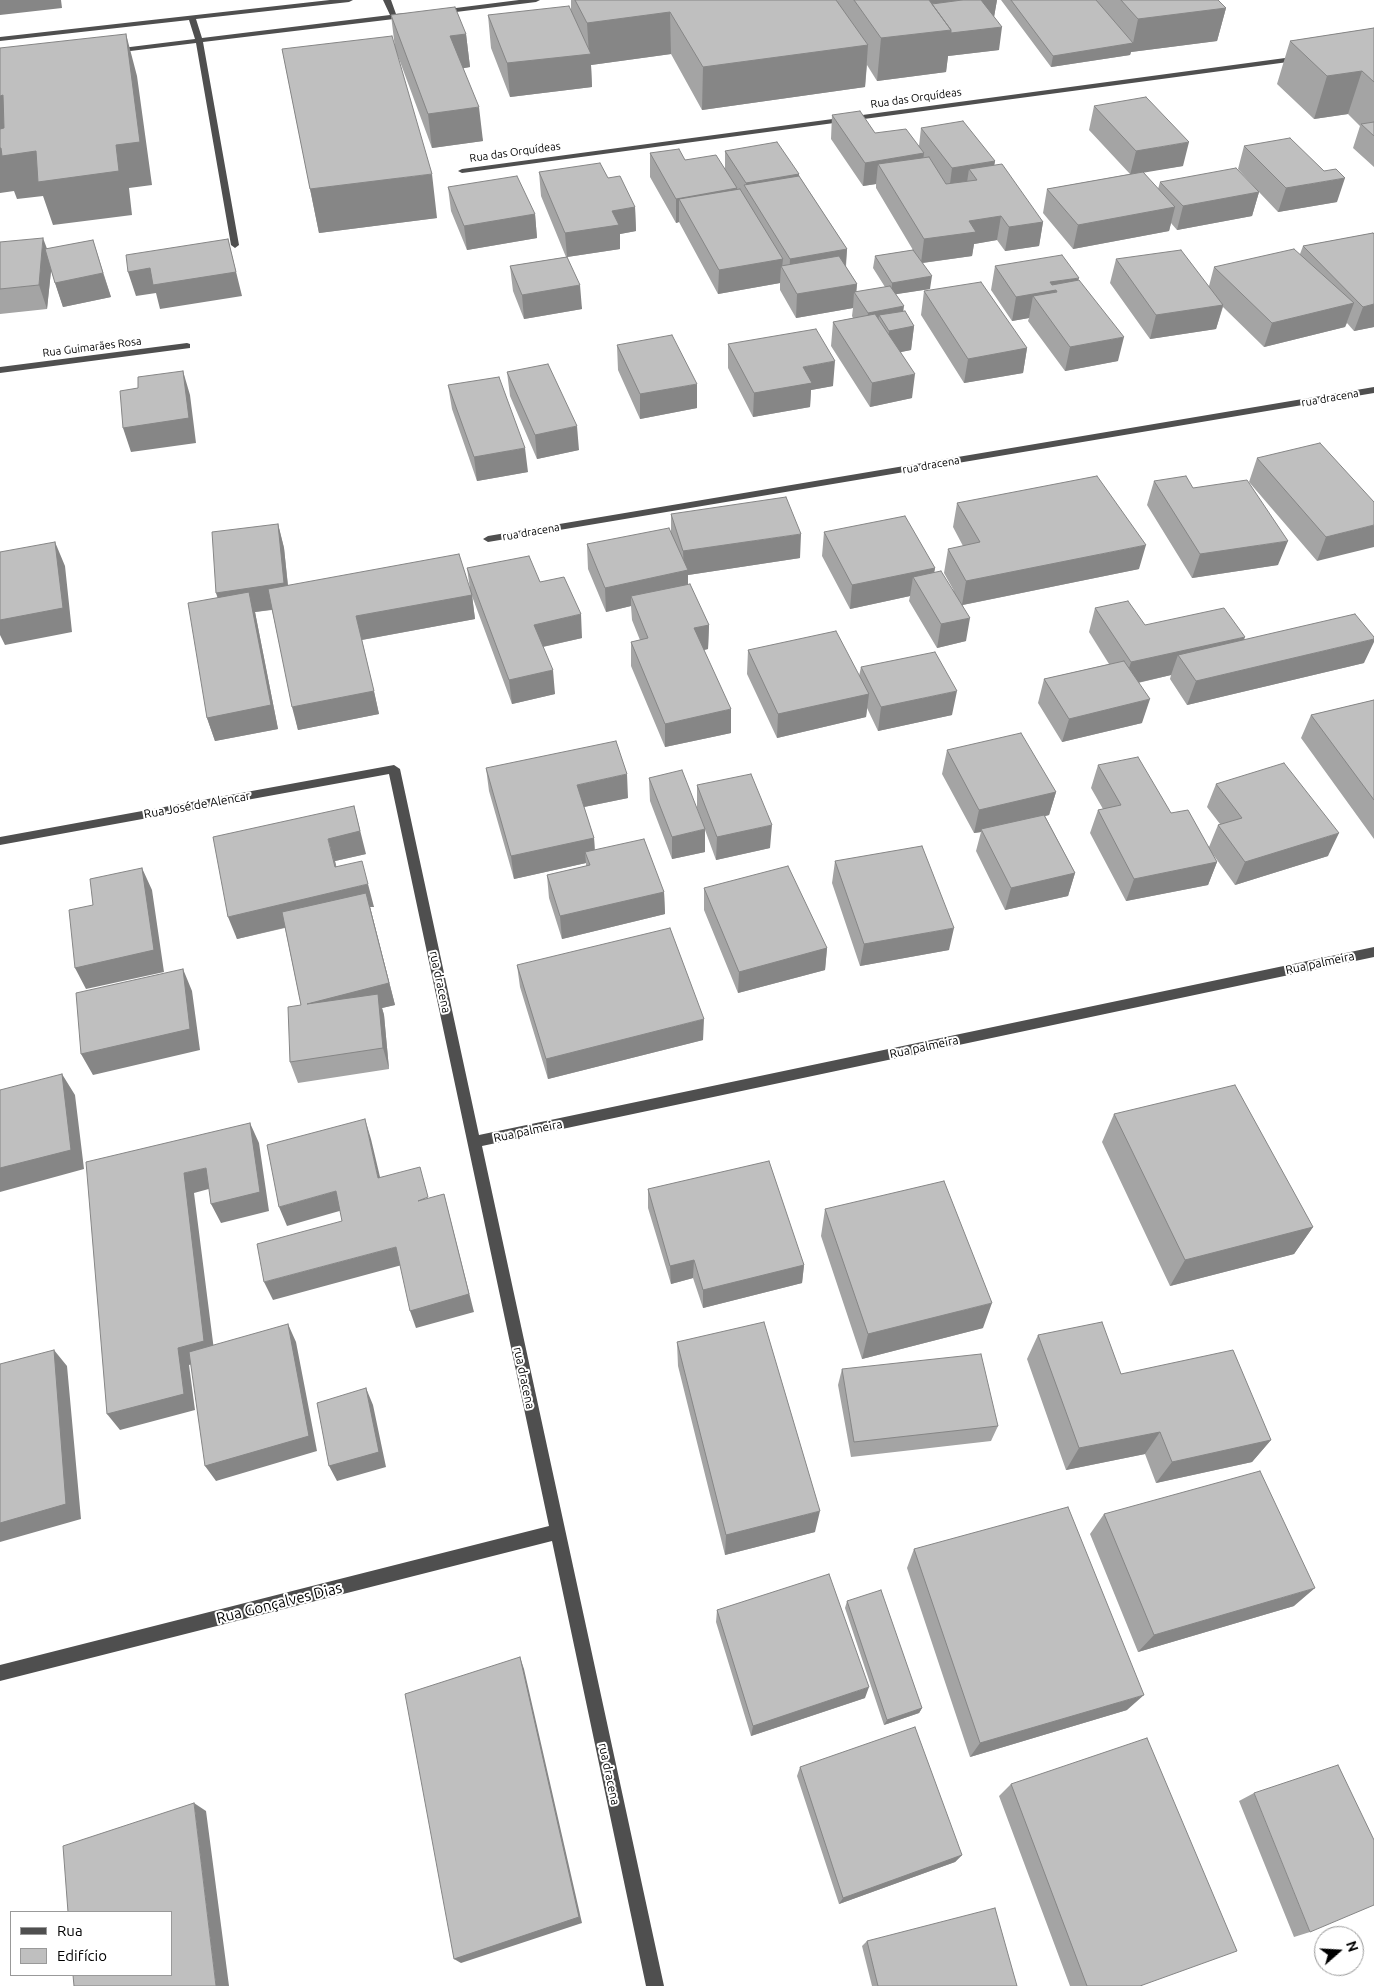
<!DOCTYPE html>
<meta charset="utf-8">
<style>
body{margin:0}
#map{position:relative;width:1374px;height:1986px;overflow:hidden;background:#fff;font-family:Ubuntu,sans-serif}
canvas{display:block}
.legend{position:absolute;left:10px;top:1911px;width:162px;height:65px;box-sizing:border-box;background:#fff;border:1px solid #999;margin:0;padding:6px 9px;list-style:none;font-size:15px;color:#000}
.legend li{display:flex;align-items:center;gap:10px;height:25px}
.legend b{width:25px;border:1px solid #999}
.north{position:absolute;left:1314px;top:1926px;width:50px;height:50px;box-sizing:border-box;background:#fff;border:1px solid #999;border-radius:50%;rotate:71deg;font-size:14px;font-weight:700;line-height:20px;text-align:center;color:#000}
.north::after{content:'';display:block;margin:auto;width:18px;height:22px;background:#000;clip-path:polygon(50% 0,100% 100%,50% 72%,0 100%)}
</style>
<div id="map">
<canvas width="1374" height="1986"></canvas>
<ul class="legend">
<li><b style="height:6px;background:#4f4f4f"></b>Rua</li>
<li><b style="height:14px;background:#bfbfbf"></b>Edifício</li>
</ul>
<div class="north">N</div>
</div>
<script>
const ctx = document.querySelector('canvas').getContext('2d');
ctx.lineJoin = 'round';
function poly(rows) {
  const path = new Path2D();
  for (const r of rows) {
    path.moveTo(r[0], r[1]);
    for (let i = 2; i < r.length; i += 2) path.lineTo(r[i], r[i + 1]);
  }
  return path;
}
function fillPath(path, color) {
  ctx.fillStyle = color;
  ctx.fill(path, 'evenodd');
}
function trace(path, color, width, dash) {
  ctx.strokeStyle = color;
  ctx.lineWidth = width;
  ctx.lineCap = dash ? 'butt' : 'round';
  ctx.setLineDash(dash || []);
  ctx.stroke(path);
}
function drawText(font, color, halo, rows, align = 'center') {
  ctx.font = font + ' Ubuntu,sans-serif';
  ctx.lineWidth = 4;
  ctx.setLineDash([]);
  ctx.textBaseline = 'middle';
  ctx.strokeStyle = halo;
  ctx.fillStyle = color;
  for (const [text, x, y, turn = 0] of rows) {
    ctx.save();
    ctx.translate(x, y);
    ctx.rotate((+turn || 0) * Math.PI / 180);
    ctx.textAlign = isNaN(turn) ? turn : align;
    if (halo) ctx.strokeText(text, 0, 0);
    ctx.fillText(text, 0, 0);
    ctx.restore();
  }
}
fillPath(poly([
 [330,0,353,0,349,2,196,19,202,38,390,15,383,0,391,0,396,14,407,13,411,15,394,19,203,42,239,245,235,248,231,245,196,43,114,53,110,51,114,49,195,39,189,20,0,41,0,37,330,0],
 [519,0,540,0,536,2,440,14,436,12,440,10,519,0],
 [1300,56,1303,56,1303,60,462,173,458,171,462,169,1300,56],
 [187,343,190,344,190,348,0,373,0,367,187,343],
 [1374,387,1374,393,488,542,483,539,488,536,1374,387],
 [394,765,400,769,479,1135,1374,947,1374,957,482,1146,664,1986,646,1986,552,1541,0,1681,0,1665,549,1526,389,774,0,845,0,837,394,765]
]), '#4f4f4f');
fillPath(poly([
 [571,0,997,0,994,17,999,50,948,56,946,72,877,81,867,65,865,87,702,110,671,54,591,65,592,87,510,97,491,48,488,15,571,10],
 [1001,0,1218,0,1226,8,1217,41,1131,52,1130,55,1051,67],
 [391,15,466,34,470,67,463,68,483,141,432,148,395,48],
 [1374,28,1374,167,1353,148,1360,126,1348,114,1314,119,1277,84,1290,41],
 [282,49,437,218,319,233],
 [1094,106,1183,166,1143,172,1158,189,1160,182,1255,188,1238,169,1244,146,1337,202,1278,212,1259,192,1252,216,1177,230,1171,223,1169,231,1073,249,1043,213,1047,189,1130,174,1089,130],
 [832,115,875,133,919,146,921,128,995,161,994,165,1043,222,1039,246,1005,251,997,240,974,244,972,256,923,263,930,289,896,294,903,311,914,326,911,350,901,352,912,398,870,407,831,346,833,322,853,318,852,316,853,308,796,318,780,290,780,283,718,294,679,222,676,223,650,177,650,153,725,168,725,151,799,174,799,176,847,249,846,267,857,284,856,292,885,287,873,268,875,256,913,250,876,188,876,184,863,186,831,139],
 [539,172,608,178,635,207,636,231,620,234,620,249,567,257,582,309,524,319,513,291,510,266,566,257,541,196],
 [448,187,535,214,537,238,467,250,451,211],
 [1373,233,1374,327,1354,331,1347,323,1345,327,1264,347,1223,307,1216,329,1150,339,1110,283,1116,259,1209,286,1214,267,1300,254,1303,246],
 [93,240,111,297,63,307,51,270,47,309,0,314,0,242,47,249],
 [995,266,1078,280,1118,361,1065,371,1028,321,1029,318,1012,321,991,290],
 [924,291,1027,348,1023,373,964,383,921,315],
 [728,344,833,386,811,390,810,407,753,417,728,368],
 [617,345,697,408,640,419,618,370],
 [507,372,579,450,537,459,510,396],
 [448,385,528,472,477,481,452,409],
 [1257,458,1374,502,1317,561,1249,482],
 [1154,481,1193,488,1278,565,1192,578,1147,505],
 [957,503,1139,569,963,605,966,641,937,648,909,601,910,596,850,609,822,556,824,532,935,568,934,572,954,591,944,573,948,549,963,546,953,527],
 [671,514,800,558,688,575,688,585,709,625,708,649,704,650,731,733,665,747,631,666,631,642,640,640,632,620,631,606,606,612,588,569,587,544,671,534],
 [278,524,284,548,288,585,470,589,467,568,540,582,582,638,543,647,555,694,512,704,472,596,475,619,362,640,379,714,298,730,272,610,255,612,278,729,215,741,207,718,218,598],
 [1095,608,1145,625,1244,640,1364,663,1187,705,1170,679,1171,675,1138,683,1142,723,1062,742,1038,703,1044,679,1109,664,1089,632],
 [748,650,859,676,861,667,952,715,878,731,867,708,866,717,777,738,747,674],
 [1374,700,1374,839,1301,738,1311,715],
 [947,750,1056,792,1049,815,1045,816,1075,873,1068,896,1005,910,976,851,981,832,974,833,942,774],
 [1098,765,1171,813,1209,847,1218,825,1220,824,1207,807,1216,784,1328,856,1235,885,1212,853,1217,862,1208,885,1126,901,1090,833,1098,810,1103,809,1091,788],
 [486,768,628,798,584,807,594,838,595,850,664,892,665,914,562,939,549,898,547,875,586,866,586,863,514,879,489,791],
 [649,778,705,852,672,859,650,801],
 [697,785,770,848,716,860,697,808],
 [213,837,366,854,335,861,336,867,374,907,370,907,395,1005,382,1008,384,1015,389,1069,298,1083,290,1062,301,1005,285,928,237,939],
 [835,861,949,950,860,966,832,883],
 [704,888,827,948,825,970,738,993,704,910],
 [517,965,703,1040,548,1079,520,987],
 [1114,1114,1313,1227,1294,1254,1170,1286,1102,1142],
 [648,1189,804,1265,802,1283,703,1308,693,1278,671,1284,648,1208],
 [825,1209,983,1328,862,1359,821,1236],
 [1038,1335,1121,1374,1271,1440,1252,1462,1156,1483,1145,1454,1066,1470,1027,1359],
 [677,1342,815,1532,725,1555,678,1366],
 [842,1369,998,1426,991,1441,851,1457,838,1385],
 [1104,1514,1294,1606,1138,1652,1090,1534],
 [914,1549,1127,1710,970,1757,907,1568],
 [847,1601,922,1708,919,1713,884,1725,845,1608],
 [717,1610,865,1698,751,1736,716,1622],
 [800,1767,962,1855,955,1862,839,1904,797,1776],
 [1011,1784,1140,1986,1070,1986,999,1796],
 [1254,1793,1310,1932,1294,1937,1239,1801],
 [867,1941,1017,1986,872,1986,862,1946]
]), '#a4a4a4');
fillPath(poly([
 [0,0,61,0,62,8,0,15],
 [917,0,997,0,994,17],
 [1226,8,1217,41,1131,52,1130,55,1051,67,1053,56,1133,43,1138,19],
 [670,12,671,54,591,65,592,87,510,97,507,63,589,54,587,23],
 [1002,27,999,50,948,56,946,72,877,81,881,38,951,30],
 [126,34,137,76,152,185,129,188,132,215,53,225,43,196,17,199,14,191,0,193,0,148,36,151,116,145],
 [466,34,470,67,454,70,450,36],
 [868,45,865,87,702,110,703,67],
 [1362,71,1348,114,1314,119,1327,76],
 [3,95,18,138,0,141,0,96],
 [479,107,483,141,432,148,428,114],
 [1189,142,1183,166,1130,175,1136,151],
 [924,153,921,177,878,164,876,184,863,186,865,163],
 [995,161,991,185,977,180,969,169,966,189,949,192,952,168],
 [432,174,437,218,319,233,310,189],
 [799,174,798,198,746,188,746,183],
 [1345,178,1337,202,1278,212,1286,188],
 [737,188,737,212,679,199,679,222,676,223,676,199],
 [1259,192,1252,216,1177,230,1183,206],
 [635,207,636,231,620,234,620,249,567,257,565,233,612,211],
 [1175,207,1169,231,1073,249,1078,225],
 [535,214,537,238,467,250,464,226],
 [1001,216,997,240,974,244,972,256,921,263,924,239,969,221],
 [1043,222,1039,246,1005,251,1009,227],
 [43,238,52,262,47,309,39,285],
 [228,239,242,296,160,309,156,293,136,296,128,272],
 [847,249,845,273,789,279,790,259],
 [783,259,782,268,781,266,780,283,718,294,719,270],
 [103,273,111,297,63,307,55,283],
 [932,276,930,289,891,295,892,283],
 [1079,278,1073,302,1057,292,1056,290,1051,314,1033,296,1029,318,1012,321,1016,297,1050,282],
 [857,284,856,295,854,292,853,308,796,318,797,294],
 [580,285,582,309,524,319,522,295],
 [1354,303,1345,327,1264,347,1272,323],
 [1374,304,1374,327,1354,331,1363,307],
 [1223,305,1216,329,1150,339,1156,315],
 [904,306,901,328,914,326,911,350,886,355,889,331,879,315,877,335,865,337,868,313],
 [1124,337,1118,361,1065,371,1070,347],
 [1027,348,1023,373,964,383,968,359],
 [835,361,833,386,811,390,810,407,753,417,754,393,803,367],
 [183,371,190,395,196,443,131,452,123,428],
 [915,374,912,398,870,407,872,383],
 [697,384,697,408,640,419,640,394],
 [577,426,579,450,537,459,535,435],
 [525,448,528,472,477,481,474,457],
 [278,524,284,548,290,607,255,612,278,729,215,741,207,718,224,617,216,593],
 [1374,525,1374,547,1317,561,1326,537],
 [801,534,800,558,688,575,688,595,631,596,631,606,606,612,605,588,684,571,683,551],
 [1288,541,1278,565,1192,578,1200,554],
 [55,542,65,566,72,632,5,645,0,635,0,620],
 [1146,545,1139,569,962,605,966,581],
 [935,568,931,592,913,577,910,596,850,609,852,585],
 [472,595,475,619,361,640,356,616],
 [581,614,582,638,537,648,534,625],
 [970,618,966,641,937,648,941,624],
 [709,625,708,649,694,652,694,628],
 [1245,637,1236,661,1178,655,1171,675,1123,686,1131,662],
 [1374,639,1374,642,1364,663,1187,705,1196,681],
 [553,670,555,694,512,704,509,680],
 [374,691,379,714,298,730,292,707],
 [957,691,952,715,878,731,881,707],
 [869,694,866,717,777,738,778,714],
 [1150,699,1142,723,1062,742,1069,719],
 [731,709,731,733,665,747,665,724],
 [627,774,628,798,579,808,577,785],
 [1056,792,1049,815,983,831,981,829,981,832,974,833,979,810],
 [354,806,366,854,335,861,342,890,328,839],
 [772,825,770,848,716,860,717,837],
 [705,829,705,852,672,859,672,837],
 [1339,833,1328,856,1235,885,1245,862],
 [594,838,595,861,585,852,586,863,514,879,511,856],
 [1217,862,1208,885,1126,901,1134,879],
 [142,868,152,890,164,972,86,989,75,968],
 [1075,873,1068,896,1005,910,1011,888],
 [368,884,374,907,370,907,395,1005,382,1008,384,1015,389,1069,383,1048,307,1004,370,907,237,939,228,917],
 [664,892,665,914,562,939,560,916],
 [954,928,949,950,860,966,864,944],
 [827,948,825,970,738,993,739,972],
 [183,969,192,991,200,1050,93,1075,81,1054],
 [704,1019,703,1040,548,1079,546,1059],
 [62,1074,75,1095,84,1169,0,1192,0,1168],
 [365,1119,371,1139,385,1198,378,1178],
 [250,1123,259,1143,269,1211,221,1223,211,1204],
 [206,1168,216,1187,194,1193,215,1358,189,1365,195,1410,120,1430,107,1414,178,1348,184,1173],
 [336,1191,343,1210,287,1226,279,1207],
 [444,1194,474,1312,416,1328,410,1311],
 [1313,1227,1294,1254,1170,1286,1185,1260],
 [396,1247,402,1265,273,1300,264,1282],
 [694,1260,693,1278,671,1284,670,1266],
 [804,1265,802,1283,703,1308,703,1290],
 [992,1303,983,1328,862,1359,868,1334],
 [288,1324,296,1342,317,1451,216,1481,205,1466],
 [54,1350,67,1366,81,1519,0,1542,0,1523],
 [366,1388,373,1405,386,1467,337,1481,329,1466],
 [1160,1432,1145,1454,1066,1470,1079,1448],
 [1271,1440,1252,1462,1156,1483,1172,1462],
 [820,1511,815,1532,725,1555,726,1535],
 [1315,1588,1294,1606,1138,1652,1154,1635],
 [520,1657,524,1669,582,1923,461,1963,454,1959],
 [869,1687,865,1698,751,1736,753,1726],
 [1144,1695,1127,1710,970,1757,980,1743],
 [922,1708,919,1713,884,1725,887,1720],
 [194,1803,206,1811,229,1986,216,1986],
 [962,1855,955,1862,839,1904,843,1898]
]), '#868686');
const building = poly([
 [575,0,836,0,868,45,703,67,670,12,587,23,575,0],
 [854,0,929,0,951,30,881,38,854,0],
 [962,0,981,0,1002,27,951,33,951,30,932,4,962,0],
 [1011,0,1096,0,1133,43,1053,56,1011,0],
 [1121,0,1218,0,1226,8,1138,19,1121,0],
 [569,6,591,54,507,63,488,15,569,6],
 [455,7,466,34,450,36,479,107,428,114,391,15,455,7],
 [1374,28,1374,82,1362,71,1327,76,1290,41,1374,28],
 [126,34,140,142,116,145,119,171,38,182,36,151,2,156,1,148,0,148,0,129,4,128,3,95,0,96,0,48,126,34],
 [392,36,432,174,310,189,282,49,392,36],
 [1146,97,1189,142,1136,151,1094,106,1146,97],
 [860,111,875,133,906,129,924,153,865,163,832,115,860,111],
 [963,121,995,161,952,168,921,128,963,121],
 [1374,122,1374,136,1361,124,1374,122],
 [1290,138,1324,171,1336,169,1345,178,1286,188,1244,146,1290,138],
 [777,142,799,174,746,183,725,151,777,142],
 [679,149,685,160,716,155,737,188,676,199,650,153,679,149],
 [929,157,946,184,977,180,969,169,1002,164,1043,222,1009,227,1001,216,969,221,976,232,924,239,878,164,929,157],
 [600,163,608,178,620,176,635,207,612,211,619,225,565,233,539,172,600,163],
 [1236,168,1259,192,1183,206,1160,182,1236,168],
 [1143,172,1175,207,1078,225,1047,189,1143,172],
 [517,176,535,214,464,226,448,187,517,176],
 [799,176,847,249,790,259,744,185,799,176],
 [740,189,783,259,719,270,679,199,740,189],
 [1373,233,1374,234,1374,304,1363,307,1303,246,1373,233],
 [43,238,39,285,0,289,0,242,43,238],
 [228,239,236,272,153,285,150,268,128,272,126,255,228,239],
 [93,240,103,273,55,283,45,249,93,240],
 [1294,249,1354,303,1272,323,1214,267,1294,249],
 [913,250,932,276,892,283,875,256,913,250],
 [1181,250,1223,305,1156,315,1116,259,1181,250],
 [1062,255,1079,278,1050,282,1052,285,1079,280,1124,337,1070,347,1033,296,1057,292,1056,290,1016,297,995,266,1062,255],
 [839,256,857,284,797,294,781,266,839,256],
 [567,257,580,285,522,295,510,266,567,257],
 [981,282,1027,348,968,359,924,291,981,282],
 [890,286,904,306,868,313,854,292,890,286],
 [905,311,914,326,889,331,879,315,905,311],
 [875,314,915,374,872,383,833,322,875,314],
 [816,329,835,361,803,367,812,383,754,393,728,344,816,329],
 [672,335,697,384,640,394,617,345,672,335],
 [548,364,577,426,535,435,507,372,548,364],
 [183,371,189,418,123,428,120,391,138,388,138,377,183,371],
 [499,377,525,448,474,457,448,385,499,377],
 [1320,443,1374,502,1374,525,1326,537,1257,458,1320,443],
 [1097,476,1146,545,966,581,948,549,980,542,957,503,1097,476],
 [1186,476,1193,488,1247,480,1288,541,1200,554,1154,481,1186,476],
 [786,497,801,534,683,551,671,514,786,497],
 [905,516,935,568,852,585,824,532,905,516],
 [278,524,284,583,216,593,212,532,278,524],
 [669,528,688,570,605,588,587,544,669,528],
 [55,542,63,608,0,620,0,552,55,542],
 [459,554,472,595,356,616,374,691,292,707,268,589,459,554],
 [529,556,540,582,564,577,581,614,534,625,553,670,509,680,467,568,529,556],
 [941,571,970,618,941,624,913,577,941,571],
 [690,584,709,625,694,628,731,709,665,724,631,642,648,638,631,596,690,584],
 [249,592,271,705,207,718,188,603,249,592],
 [1128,601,1145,625,1224,608,1245,637,1131,662,1095,608,1128,601],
 [1355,614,1374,637,1374,639,1196,681,1178,655,1355,614],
 [836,631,869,694,778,714,748,650,836,631],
 [935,652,957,691,881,707,861,667,935,652],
 [1124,661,1150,699,1069,719,1044,679,1124,661],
 [1374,700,1374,800,1311,715,1374,700],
 [1021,733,1056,792,979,810,947,750,1021,733],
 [616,741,627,774,577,785,594,838,511,856,486,768,616,741],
 [1138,757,1171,813,1188,810,1217,862,1134,879,1098,810,1121,805,1098,765,1138,757],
 [1284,763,1339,833,1245,862,1218,825,1242,818,1216,784,1284,763],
 [682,770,705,829,672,837,649,778,682,770],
 [751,774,772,825,717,837,697,785,751,774],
 [354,806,360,831,328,839,335,867,362,861,368,884,228,917,213,837,354,806],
 [1044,815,1075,873,1011,888,981,829,1044,815],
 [644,839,664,892,560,916,547,875,590,865,585,852,644,839],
 [922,846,954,928,864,944,835,861,922,846],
 [788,866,827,948,739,972,704,888,788,866],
 [142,868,154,950,75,968,69,910,93,905,90,879,142,868],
 [366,893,389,983,307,1004,378,994,383,1048,290,1062,288,1007,301,1005,282,912,366,893],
 [670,928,704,1019,546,1059,517,965,670,928],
 [183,969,190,1029,81,1054,76,993,183,969],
 [62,1074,71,1150,0,1168,0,1090,62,1074],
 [1235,1085,1313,1227,1185,1260,1114,1114,1235,1085],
 [365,1119,378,1178,420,1167,428,1197,418,1201,444,1194,469,1294,410,1311,396,1247,264,1282,257,1244,342,1221,336,1191,279,1207,267,1145,365,1119],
 [250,1123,260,1192,211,1204,206,1168,184,1173,204,1341,178,1348,184,1394,107,1414,86,1162,250,1123],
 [769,1161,804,1265,703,1290,694,1260,670,1266,648,1189,769,1161],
 [944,1181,992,1303,868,1334,825,1209,944,1181],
 [764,1322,820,1511,726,1535,677,1342,764,1322],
 [1102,1322,1121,1374,1233,1350,1271,1440,1172,1462,1160,1432,1079,1448,1038,1335,1102,1322],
 [288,1324,309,1436,205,1466,189,1352,288,1324],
 [54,1350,66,1504,0,1523,0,1364,54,1350],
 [981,1354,998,1426,854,1442,842,1369,981,1354],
 [366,1388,379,1452,329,1466,317,1403,366,1388],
 [1260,1471,1315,1588,1154,1635,1104,1514,1260,1471],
 [1068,1507,1144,1695,980,1743,914,1549,1068,1507],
 [829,1574,869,1687,753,1726,717,1610,829,1574],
 [881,1590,922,1708,887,1720,847,1601,881,1590],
 [520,1657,579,1917,454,1959,405,1694,520,1657],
 [915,1727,962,1855,843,1898,800,1767,915,1727],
 [1147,1738,1237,1951,1140,1986,1087,1986,1011,1784,1147,1738],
 [1338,1765,1374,1840,1374,1905,1310,1932,1254,1793,1338,1765],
 [194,1803,216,1986,74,1986,73,1975,171,1975,171,1912,68,1912,63,1846,194,1803],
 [995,1908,1017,1986,878,1986,867,1941,995,1908]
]);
fillPath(building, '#bfbfbf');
trace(building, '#868686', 1);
drawText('11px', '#000', '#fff', [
 ["Rua das Orquídeas",916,98,-8],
 ["Rua das Orquídeas",515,152,-8],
 ["Rua Guimarães Rosa",92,347,-7],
 ["rua dracena",1330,398,-10],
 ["rua dracena",931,465,-10],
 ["rua dracena",531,532,-10]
]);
drawText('12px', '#000', '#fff', [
 ["Rua José de Alencar",197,805,-10],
 ["Rua palmeira",1320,963,-12],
 ["rua dracena",440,982,78],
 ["Rua palmeira",924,1047,-12],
 ["Rua palmeira",528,1131,-12],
 ["rua dracena",524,1378,78],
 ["rua dracena",609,1774,78]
]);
drawText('15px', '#000', '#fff', [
 ["Rua Gonçalves Dias",279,1603,-14]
]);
</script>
